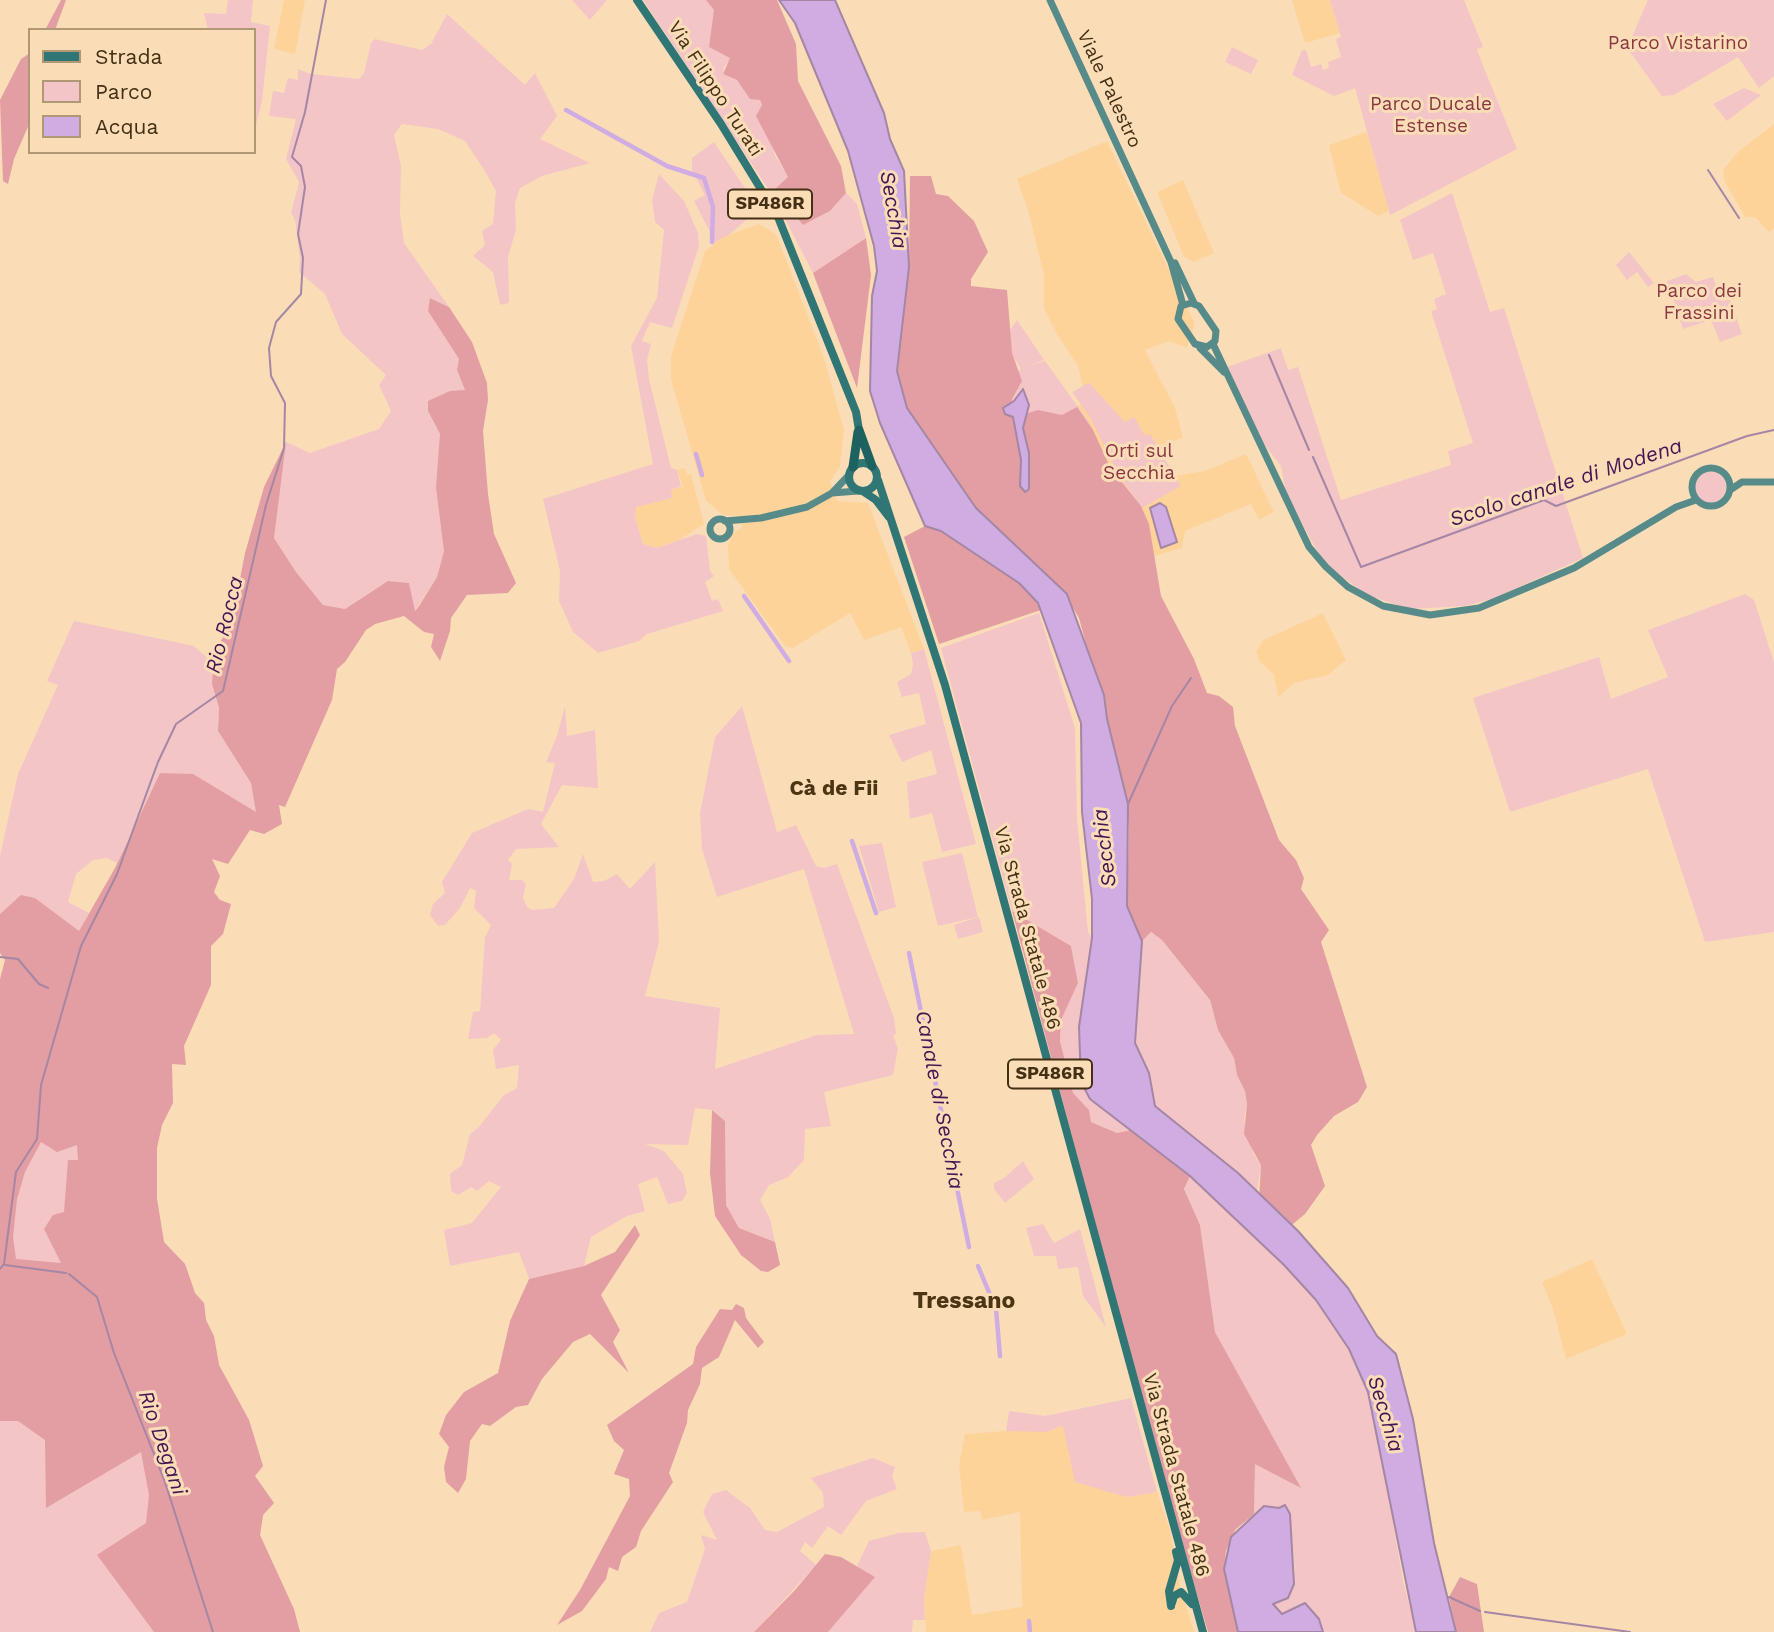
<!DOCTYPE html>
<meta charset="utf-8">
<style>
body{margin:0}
#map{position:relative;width:1774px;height:1632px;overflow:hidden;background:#faddb7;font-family:"Work Sans",sans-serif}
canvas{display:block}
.legend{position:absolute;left:28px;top:28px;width:228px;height:126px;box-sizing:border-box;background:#faddb7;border:2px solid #b09776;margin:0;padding:9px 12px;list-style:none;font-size:21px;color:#422f14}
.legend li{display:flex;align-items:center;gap:14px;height:35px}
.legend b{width:35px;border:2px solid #b09776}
</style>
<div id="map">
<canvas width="1774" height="1632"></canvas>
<ul class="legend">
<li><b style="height:9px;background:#2f7675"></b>Strada</li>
<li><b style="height:19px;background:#f3c5c7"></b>Parco</li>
<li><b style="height:19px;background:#cface1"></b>Acqua</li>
</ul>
</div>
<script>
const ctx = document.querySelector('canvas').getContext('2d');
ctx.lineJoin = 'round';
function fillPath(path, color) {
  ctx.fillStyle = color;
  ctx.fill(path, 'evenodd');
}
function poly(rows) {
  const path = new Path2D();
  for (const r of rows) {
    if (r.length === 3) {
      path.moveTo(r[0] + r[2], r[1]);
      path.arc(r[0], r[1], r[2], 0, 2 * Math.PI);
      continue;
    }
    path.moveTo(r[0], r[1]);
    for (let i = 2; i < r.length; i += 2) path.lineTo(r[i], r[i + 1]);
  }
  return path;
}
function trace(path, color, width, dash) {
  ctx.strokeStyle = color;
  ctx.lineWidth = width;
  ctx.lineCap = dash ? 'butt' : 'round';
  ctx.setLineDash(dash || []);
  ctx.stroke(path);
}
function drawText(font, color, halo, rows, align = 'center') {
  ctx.font = font + ' "Work Sans",sans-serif';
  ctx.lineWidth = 6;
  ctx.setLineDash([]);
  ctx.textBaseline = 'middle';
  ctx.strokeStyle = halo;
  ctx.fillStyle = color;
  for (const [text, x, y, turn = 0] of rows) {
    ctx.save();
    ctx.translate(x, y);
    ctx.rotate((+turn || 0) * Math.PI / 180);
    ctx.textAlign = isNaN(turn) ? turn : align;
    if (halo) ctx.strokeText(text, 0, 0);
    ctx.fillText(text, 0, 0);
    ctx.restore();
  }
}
fillPath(poly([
 [284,0,305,0,295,54,274,49],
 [1292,0,1330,0,1340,33,1305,43],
 [1774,124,1774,228,1769,232,1755,217,1745,217,1725,182,1723,170,1738,152],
 [1367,132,1389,211,1378,216,1341,193,1329,145],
 [1107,141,1195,324,1187,348,1168,341,1145,350,1175,408,1183,437,1159,448,1173,476,1205,471,1246,454,1274,512,1259,520,1251,504,1185,531,1182,548,1154,556,1141,506,1110,467,1077,407,1085,399,1078,366,1056,333,1044,309,1044,275,1028,210,1017,179],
 [1183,180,1214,253,1194,262,1184,257,1157,192],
 [759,224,776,234,823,355,844,430,840,466,830,482,837,501,868,503,924,649,911,653,901,627,864,640,850,613,793,648,785,646,729,569,728,546,732,534,742,527,741,516,723,515,706,501,671,380,671,356,705,251,723,237],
 [685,468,687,475,691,474,704,524,679,540,657,548,643,544,635,517,635,507,671,498,671,490,683,486,677,470],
 [1323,613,1346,660,1328,675,1294,683,1278,697,1274,675,1260,662,1256,652,1263,640],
 [1592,1259,1627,1334,1566,1359,1553,1309,1542,1282],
 [1063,1426,1113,1492,1127,1497,1157,1492,1170,1530,1180,1585,1194,1632,926,1632,924,1599,931,1551,961,1545,972,1615,1022,1607,1020,1512,982,1520,980,1511,964,1512,959,1465,965,1434,1019,1430,1046,1432]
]), '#fed39a');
fillPath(poly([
 [228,0,253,0,251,22,270,26,262,101,254,134,254,30,208,30,204,13,226,14],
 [572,0,607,0,590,20],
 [643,0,706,0,715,10,709,47,731,58,724,67,723,74,737,80,760,99,775,156,789,177,774,190,803,225,830,211,846,193,857,204,866,238,813,273,773,196],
 [1330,0,1464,0,1483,47,1477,49,1480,58,1517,149,1390,215,1355,88,1334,96,1292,75,1302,50,1306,50,1311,67,1321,64,1323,70,1329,68,1328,62,1341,57,1336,39,1341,37],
 [1648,0,1774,0,1774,76,1759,88,1738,57,1674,95,1662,96,1627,48],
 [447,14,525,85,535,73,557,116,540,139,590,163,542,176,520,188,515,203,516,230,508,257,509,303,500,305,493,272,473,256,485,245,482,231,493,224,496,191,483,168,465,141,438,129,402,124,394,135,401,166,400,214,404,243,449,307,431,298,428,311,459,359,457,370,465,390,428,411,440,434,444,551,437,577,414,612,409,583,388,581,345,609,323,605,296,572,274,538,280,474,286,442,310,453,379,429,391,411,379,385,386,375,342,334,325,294,299,272,300,258,295,220,291,213,299,182,286,159,296,119,269,116,273,91,284,93,288,78,298,80,298,69,311,74,359,79,364,73,371,43,375,39,422,50,431,44],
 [1232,47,1258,60,1251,74,1225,62],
 [1744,88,1761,95,1727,121,1713,104],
 [714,142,759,209,730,234,712,244,709,230,694,201,705,195,692,170,692,158],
 [659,174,684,201,698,233,699,246,672,328,650,322,642,341,651,344,647,360,649,379,671,468,677,470,681,486,671,490,672,498,636,507,635,517,643,544,657,548,697,534,706,536,710,571,714,576,705,582,712,601,718,599,723,611,647,634,639,641,598,653,573,632,559,601,560,571,543,499,653,464,631,346,657,298,664,230,655,222,652,200],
 [1452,193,1490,312,1504,308,1583,558,1492,599,1465,606,1410,609,1367,595,1332,569,1316,549,1286,493,1281,466,1260,439,1227,367,1281,348,1288,370,1298,367,1341,500,1451,465,1448,451,1473,443,1431,311,1437,309,1434,299,1446,294,1433,253,1413,260,1400,220],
 [1629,252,1654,283,1648,287,1637,272,1627,280,1616,265],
 [1686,274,1696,282,1713,277,1721,301,1730,300,1742,334,1720,342,1711,320,1683,329,1667,281],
 [1017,320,1044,360,1028,366,1045,361,1089,422,1110,468,952,414,1021,369,1008,348,1008,333],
 [1089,383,1125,422,1134,417,1145,436,1150,434,1181,486,1142,508,1117,472,1090,417,1072,392],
 [1710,487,16],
 [1745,594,1754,600,1774,662,1774,932,1705,942,1648,769,1510,812,1473,698,1599,657,1611,699,1668,677,1648,630],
 [1039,613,1075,728,1077,820,1088,932,1092,938,1079,1027,1081,1082,1118,1121,1131,1130,1117,1133,1091,1122,1089,1110,1073,1093,1060,1041,1061,1020,1078,983,1071,946,1012,911,941,648],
 [74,621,194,646,213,663,212,684,219,709,218,731,251,783,256,802,257,813,193,775,160,773,117,863,107,858,93,860,76,874,68,902,89,913,79,932,35,898,21,896,0,914,0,856,18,774,58,685,47,681],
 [924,649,976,844,942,852,932,813,910,819,907,782,937,774,931,750,902,762,889,735,926,724,919,693,902,697,897,682,911,674,913,664,911,653],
 [565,706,567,736,595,730,598,788,562,785,541,824,559,847,516,849,508,860,512,864,509,880,522,880,526,884,523,898,527,907,532,910,554,908,574,879,583,854,593,882,604,881,617,874,630,889,655,862,659,942,645,996,720,1008,715,1069,817,1035,854,1034,804,869,717,897,702,849,700,813,715,737,742,706,777,832,796,825,816,866,824,868,837,864,894,1018,896,1034,893,1035,898,1049,893,1075,824,1092,831,1126,805,1129,804,1160,788,1177,769,1185,760,1200,770,1219,775,1242,739,1228,726,1205,725,1121,712,1110,695,1108,688,1145,645,1144,664,1151,683,1174,687,1193,682,1201,668,1204,657,1177,638,1184,645,1211,627,1216,591,1237,584,1266,529,1279,519,1252,450,1266,444,1230,472,1223,501,1187,489,1181,477,1191,471,1187,458,1195,451,1191,450,1174,462,1165,470,1134,478,1128,504,1095,517,1088,519,1065,496,1069,493,1050,501,1040,494,1033,487,1038,468,1039,473,1012,480,1011,485,937,491,925,474,908,476,891,470,888,460,908,445,925,438,926,430,915,433,904,445,893,442,882,472,833,528,809,543,812,555,763,546,762,557,736],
 [882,843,896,907,879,912,859,846],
 [962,853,978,917,938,926,922,862],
 [979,917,983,932,958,939,954,925],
 [1151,932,1162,940,1210,1000,1218,1030,1234,1058,1237,1075,1245,1091,1247,1104,1244,1120,1253,1153,1261,1165,1257,1192,1155,1106,1149,1073,1135,1044,1142,941],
 [0,1022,156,1130,157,1199,164,1242,185,1264,195,1293,204,1303,206,1320,214,1336,219,1365,249,1420,263,1466,255,1476,274,1503,263,1515,260,1535,300,1632,0,1632],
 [1023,1161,1034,1179,1005,1203,994,1189,994,1183,1004,1178],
 [1190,1176,1284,1265,1316,1300,1349,1349,1368,1392,1376,1424,1403,1581,1416,1632,1323,1632,1319,1619,1305,1603,1282,1614,1272,1603,1295,1571,1290,1514,1279,1508,1264,1506,1254,1514,1255,1463,1300,1487,1215,1332,1200,1225,1184,1189],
 [1043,1224,1054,1243,1080,1229,1106,1327,1083,1296,1078,1267,1058,1269,1056,1256,1034,1256,1026,1228],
 [1131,1398,1157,1492,1127,1497,1075,1482,1063,1426,1046,1432,1006,1431,1009,1411,1045,1416],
 [873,1458,895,1467,892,1476,897,1489,866,1501,841,1535,828,1526,812,1548,805,1542,800,1551,816,1565,754,1632,650,1632,659,1613,687,1602,705,1549,701,1535,717,1540,703,1512,712,1494,726,1490,750,1508,765,1530,777,1532,824,1507,823,1493,811,1478],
 [925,1532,931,1551,924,1599,925,1620,913,1620,912,1632,828,1632,874,1577,857,1566,869,1541,899,1533]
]), '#f3c5c7');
fillPath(poly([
 [61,0,66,0,55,30,45,30],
 [706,0,777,0,796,44,798,81,841,166,846,193,830,211,803,225,774,190,788,177,756,116,762,105,760,100,750,99,737,80,723,74,730,58,709,47,714,10],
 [30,53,30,122,14,159,8,184,3,181,0,100,21,59],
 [910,176,931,176,936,194,948,196,974,221,988,252,971,279,971,286,1007,290,1012,353,1022,381,1012,399,1013,411,1019,416,1038,410,1062,415,1077,407,1093,430,1110,467,1141,506,1149,524,1161,596,1194,659,1207,693,1219,696,1233,707,1235,726,1279,840,1296,860,1304,878,1301,889,1329,930,1321,942,1367,1087,1358,1102,1334,1116,1317,1135,1311,1145,1325,1186,1305,1214,1288,1228,1259,1200,1261,1165,1244,1134,1247,1104,1245,1091,1237,1075,1234,1058,1218,1030,1210,1000,1162,940,1151,932,1142,941,1127,906,1129,828,1127,799,1079,618,1065,595,976,508,907,408,897,371,909,267],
 [866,238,871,275,857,388,813,273],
 [430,298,449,307,472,342,487,383,488,400,483,431,488,494,494,534,516,583,508,593,467,595,451,618,450,631,440,661,431,647,434,634,424,632,404,616,375,624,366,630,345,662,337,669,332,700,285,807,279,805,282,824,264,834,250,830,228,864,212,859,220,876,214,892,220,900,231,904,223,934,211,946,211,985,184,1046,186,1065,172,1064,173,1103,162,1125,157,1148,157,1199,164,1242,185,1264,195,1293,204,1303,206,1320,214,1336,219,1365,249,1420,263,1466,255,1476,274,1503,263,1515,260,1535,294,1609,300,1632,154,1632,97,1555,146,1523,149,1495,141,1452,46,1508,45,1440,18,1421,0,1421,0,979,5,960,0,953,0,914,21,895,35,898,79,931,115,868,160,773,193,774,256,812,251,783,218,731,219,708,212,684,214,654,232,620,245,553,264,487,286,442,274,538,296,572,323,605,345,609,388,581,409,583,415,611,419,606,437,577,444,551,436,487,440,434,428,411,428,401,450,391,465,390,457,370,459,359,428,311],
 [41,1142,57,1152,77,1145,78,1160,68,1160,64,1212,53,1215,44,1229,61,1263,16,1259,13,1237,17,1199,25,1172],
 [925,526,941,531,1020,583,1038,603,1041,610,939,644,904,537],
 [1012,911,1071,946,1078,983,1061,1020,1060,1041,1073,1093,1089,1110,1091,1122,1117,1133,1131,1130,1190,1176,1184,1189,1200,1225,1215,1332,1301,1488,1255,1464,1254,1514,1235,1530,1226,1551,1224,1569,1238,1632,1208,1632,1166,1488],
 [712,1110,725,1121,726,1205,739,1228,775,1242,780,1265,768,1272,761,1271,741,1255,715,1216,710,1173],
 [635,1225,640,1235,601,1295,620,1330,613,1342,629,1373,590,1334,573,1342,542,1379,528,1405,516,1407,490,1426,482,1424,470,1441,466,1479,458,1493,446,1482,444,1467,449,1447,439,1434,446,1415,464,1392,498,1373,510,1321,529,1279,584,1266,615,1252],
 [736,1304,744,1308,746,1318,764,1342,758,1348,735,1320,719,1357,702,1368,700,1384,688,1410,687,1423,669,1473,673,1482,641,1531,636,1547,622,1557,618,1571,609,1567,606,1579,582,1611,557,1625,580,1590,630,1496,629,1479,614,1474,624,1450,614,1441,607,1425,693,1364,696,1347,720,1309,732,1310],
 [825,1554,841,1557,875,1577,828,1632,754,1632,795,1590],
 [1460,1577,1477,1584,1484,1632,1456,1632,1449,1597]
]), '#e39ea3');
const water = poly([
 [779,0,835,0,884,113,890,139,904,171,909,267,897,371,907,408,976,508,1067,594,1104,695,1107,719,1128,804,1127,906,1142,941,1135,1043,1149,1073,1155,1106,1238,1173,1298,1231,1348,1288,1377,1336,1396,1354,1413,1419,1434,1543,1456,1632,1416,1632,1368,1392,1349,1349,1316,1300,1284,1265,1190,1176,1090,1099,1081,1082,1079,1027,1092,938,1092,899,1082,812,1081,723,1038,603,1019,583,941,531,925,526,880,423,870,391,872,296,877,271,874,246,848,151,795,23,779,0],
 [1023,389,1029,405,1023,428,1029,453,1029,489,1025,492,1020,486,1021,460,1013,417,1005,414,1003,408,1014,401,1023,389],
 [1160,503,1166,507,1177,542,1161,548,1150,508,1160,503],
 [1285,1505,1290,1514,1294,1584,1288,1598,1273,1604,1282,1614,1305,1603,1319,1619,1323,1632,1238,1632,1224,1569,1231,1537,1264,1506,1279,1508,1285,1505]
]);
fillPath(water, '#cface1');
trace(water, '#a586a4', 2);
trace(poly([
 [1708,170,1739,218],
 [1269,355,1309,450],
 [1313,457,1361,567,1544,500,1556,506,1747,436,1774,430],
 [1128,804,1172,706,1191,678],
 [0,957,18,959,39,984,48,988],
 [5,1265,66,1273],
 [0,1269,4,1264,16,1172,37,1139,41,1085,81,946,117,874,158,762,176,724,223,691,266,505,284,448,285,403,271,376,269,348,276,322,301,294,303,258,298,234,305,187,301,166,292,157,305,112,326,0],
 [69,1274,97,1297,114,1353,165,1482,213,1632],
 [1449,1597,1480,1611],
 [1485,1612,1630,1632]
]), '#a586a4', 2);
trace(poly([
 [566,110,667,166,704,178,713,207,712,242],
 [696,454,702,475],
 [744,596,789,661],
 [852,841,876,913],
 [909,953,969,1247],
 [978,1266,996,1309,1000,1356],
 [1029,1621,1030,1632]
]), '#cface1', 4.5);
trace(poly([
 [1050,0,1171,262,1183,305],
 [1175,263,1194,303],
 [1191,303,1199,306,1216,331,1215,341,1207,347,1195,344,1178,319,1181,306,1191,303],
 [1213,344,1309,547,1326,567,1348,587,1383,606,1430,615,1479,608,1574,568,1676,507,1696,500],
 [1200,348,1224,372],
 [1711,487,19],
 [1730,490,1742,482,1774,482],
 [832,493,858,491],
 [720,529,10],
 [725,521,761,518,807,507,832,493,849,475]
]), '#568b8a', 7);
trace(poly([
 [637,0,721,124,778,217,856,412,859,430],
 [863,477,14],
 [878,480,945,685,1203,1632],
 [864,492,876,500,889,517],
 [1172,1603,1174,1596,1181,1592,1192,1604],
 [1171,1606,1169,1591,1178,1560,1176,1552]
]), '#2f7675', 8);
trace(poly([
 [859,430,872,466],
 [853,467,858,432]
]), '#1e6161', 9);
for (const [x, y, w] of [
 [770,204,84],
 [1050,1074,84]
]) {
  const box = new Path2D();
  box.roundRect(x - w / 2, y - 14.5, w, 29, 5);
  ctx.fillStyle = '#faddb7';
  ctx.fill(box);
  trace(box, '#422f14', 2);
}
drawText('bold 18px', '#422f14', null, [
 ["SP486R",770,204],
 ["SP486R",1050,1074]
]);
drawText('19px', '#893742', '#faddb7', [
 ["Parco Vistarino",1678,43],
 ["Parco Ducale",1431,104],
 ["Estense",1431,126],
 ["Parco dei",1699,291],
 ["Frassini",1699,313],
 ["Orti sul",1139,451],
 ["Secchia",1139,473]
]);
drawText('19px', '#422f14', '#faddb7', [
 ["Via Filippo Turati",715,89,57],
 ["Viale Palestro",1109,89,65],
 ["Via Strada Statale 486",1027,928,75],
 ["Via Strada Statale 486",1176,1475,75]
]);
drawText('italic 21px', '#421654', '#faddb7', [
 ["Secchia",893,210,80],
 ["Scolo canale di Modena",1566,483,-18],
 ["Rio Rocca",225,625,-76],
 ["Secchia",1105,848,-97],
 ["Canale di Secchia",939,1100,79],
 ["Secchia",1385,1414,73],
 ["Rio Degani",162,1443,71]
]);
drawText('bold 21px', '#4c3512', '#faddb7', [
 ["Cà de Fii",834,789]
]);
drawText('bold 23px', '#4c3512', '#faddb7', [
 ["Tressano",964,1301]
]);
</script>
